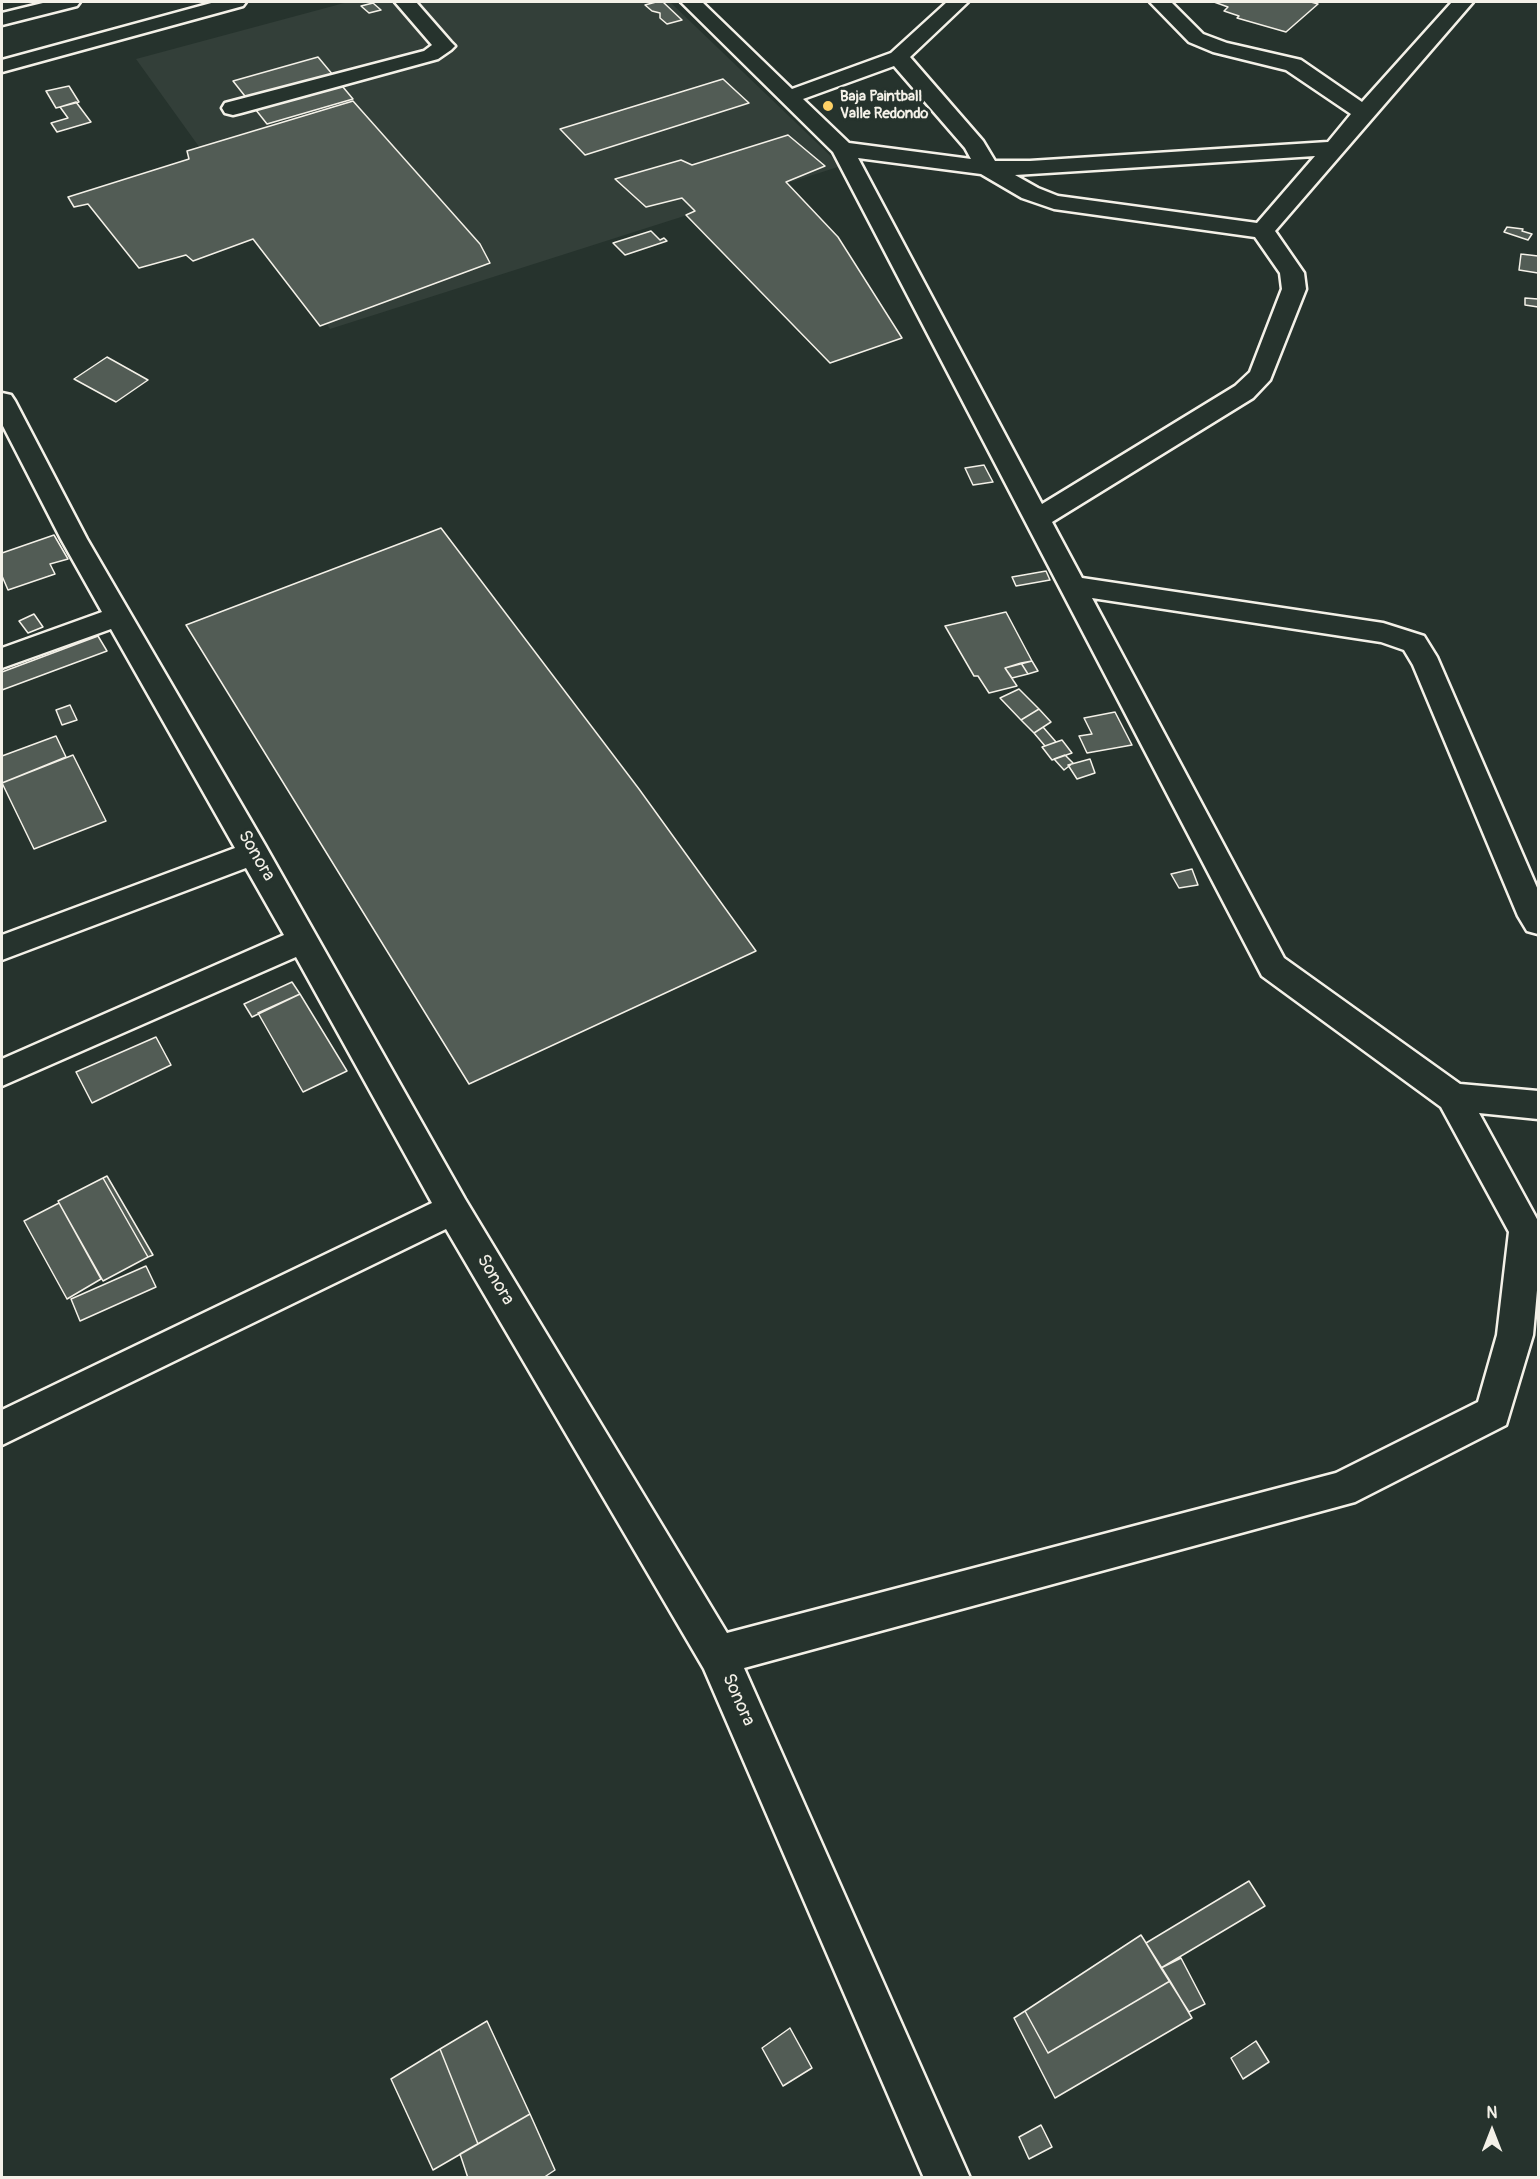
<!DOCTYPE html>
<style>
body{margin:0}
#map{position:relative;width:1540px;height:2179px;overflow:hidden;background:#26332d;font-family:Pangolin,sans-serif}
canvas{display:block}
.frame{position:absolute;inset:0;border:3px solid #f4f1e8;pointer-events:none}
.north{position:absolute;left:1462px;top:2101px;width:60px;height:60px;-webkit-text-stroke:4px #26332d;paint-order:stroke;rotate:0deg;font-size:16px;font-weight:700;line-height:24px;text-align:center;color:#f4f1e8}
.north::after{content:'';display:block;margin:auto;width:21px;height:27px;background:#f4f1e8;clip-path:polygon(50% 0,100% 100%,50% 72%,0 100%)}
</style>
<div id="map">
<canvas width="1540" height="2179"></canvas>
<div class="frame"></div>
<div class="north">N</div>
</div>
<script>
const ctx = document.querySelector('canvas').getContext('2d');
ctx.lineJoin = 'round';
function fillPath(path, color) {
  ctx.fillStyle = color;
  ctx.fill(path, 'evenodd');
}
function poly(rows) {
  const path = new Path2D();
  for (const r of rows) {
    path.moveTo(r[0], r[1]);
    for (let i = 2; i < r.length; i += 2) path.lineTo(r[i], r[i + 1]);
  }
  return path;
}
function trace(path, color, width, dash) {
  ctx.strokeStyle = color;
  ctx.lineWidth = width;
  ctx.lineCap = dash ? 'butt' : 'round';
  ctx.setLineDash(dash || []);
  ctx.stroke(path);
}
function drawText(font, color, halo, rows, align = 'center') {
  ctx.font = font + ' Pangolin,sans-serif';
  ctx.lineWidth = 6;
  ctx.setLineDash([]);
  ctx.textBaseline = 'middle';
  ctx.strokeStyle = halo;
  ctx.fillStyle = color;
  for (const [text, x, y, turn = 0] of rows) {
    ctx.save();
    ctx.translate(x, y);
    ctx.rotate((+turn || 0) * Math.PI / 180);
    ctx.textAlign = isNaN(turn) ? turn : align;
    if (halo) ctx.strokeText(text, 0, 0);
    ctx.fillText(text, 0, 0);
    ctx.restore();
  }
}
fillPath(poly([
 [348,2,670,2,841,166,330,329,136,59]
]), '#333f39');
const building = poly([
 [656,2,663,2,682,20,667,24,660,18,660,13,652,11,645,5,656,2],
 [1214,2,1311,2,1318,4,1286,32,1237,18,1239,16,1224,11,1228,7,1214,2],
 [373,3,381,10,369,13,361,6,373,3],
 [318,57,353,99,267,124,233,81,318,57],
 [723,79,749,103,585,155,560,129,723,79],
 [69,86,79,102,56,108,46,91,69,86],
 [353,101,480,244,490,263,320,326,253,239,193,261,186,255,139,268,88,204,74,207,68,197,189,159,187,151,353,101],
 [76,102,91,122,57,132,51,123,68,118,60,107,76,102],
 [788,135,825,166,786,182,838,237,902,338,830,363,686,215,695,211,682,198,646,207,615,179,681,160,692,165,788,135],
 [1507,227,1523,229,1522,231,1532,234,1528,240,1504,232,1507,227],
 [651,231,660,240,664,238,667,241,625,255,613,243,651,231],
 [1521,254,1538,256,1538,273,1519,270,1521,254],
 [1538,283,1538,307,1525,305,1525,298,1538,299,1538,283],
 [107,357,148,380,116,402,74,379,107,357],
 [984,465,993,482,973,485,965,468,984,465],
 [441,528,639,789,756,951,469,1084,186,625,441,528],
 [54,535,68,559,50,564,55,574,8,590,2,576,2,553,54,535],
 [1046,571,1050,580,1016,586,1012,577,1046,571],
 [1006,612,1032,661,1005,668,1017,686,989,693,978,676,974,676,945,626,1006,612],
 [34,614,43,627,28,633,19,621,34,614],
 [98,636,107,651,2,690,2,672,98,636],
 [1032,661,1038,671,1028,674,1021,663,1032,661],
 [1021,663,1028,674,1012,678,1005,668,1021,663],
 [1019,689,1039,709,1021,720,1000,698,1019,689],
 [70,705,77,720,62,725,56,710,70,705],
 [1039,709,1051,722,1034,733,1021,720,1039,709],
 [1115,712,1132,745,1087,753,1079,736,1092,734,1084,718,1115,712],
 [1043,727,1056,742,1045,746,1034,733,1043,727],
 [56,736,66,757,2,783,2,756,56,736],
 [1062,740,1072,753,1052,760,1042,747,1062,740],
 [73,755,106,821,34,849,2,783,73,755],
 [1065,755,1073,763,1064,770,1054,759,1065,755],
 [1090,759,1095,773,1077,779,1068,765,1090,759],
 [1192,869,1198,885,1179,888,1171,874,1192,869],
 [292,982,300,994,252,1017,244,1004,292,982],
 [300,994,347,1071,303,1092,258,1013,300,994],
 [156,1037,171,1065,92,1103,76,1072,156,1037],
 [107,1176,153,1255,148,1257,103,1178,107,1176],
 [103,1178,148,1257,103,1281,58,1201,103,1178],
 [59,1203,101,1279,67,1299,24,1221,59,1203],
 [146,1266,156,1287,80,1321,71,1299,146,1266],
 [1249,1881,1265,1906,1161,1968,1146,1943,1249,1881],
 [1141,1935,1170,1981,1048,2053,1025,2011,1141,1935],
 [1181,1958,1205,2004,1189,2012,1161,1968,1181,1958],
 [1170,1981,1192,2018,1055,2098,1014,2018,1025,2011,1048,2053,1170,1981],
 [487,2021,530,2114,478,2144,440,2049,487,2021],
 [790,2028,812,2068,783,2086,762,2048,790,2028],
 [1256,2041,1269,2062,1243,2079,1231,2058,1256,2041],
 [440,2049,478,2144,433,2170,391,2079,440,2049],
 [530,2114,555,2170,543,2178,468,2178,460,2154,530,2114],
 [1041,2125,1052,2147,1029,2159,1019,2137,1041,2125]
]);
fillPath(building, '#525c55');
trace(building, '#f4f1e8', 1.5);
const minor = poly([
 [395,2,416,2,451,42,455,46,451,50,438,59,241,113,233,115,225,113,222,108,225,103,424,51,432,45,395,2],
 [681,2,702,2,792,89,891,53,947,2,968,2,910,57,983,141,995,161,1030,161,1328,142,1351,114,1286,70,1213,52,1189,42,1150,2,1171,2,1203,34,1227,43,1301,60,1362,102,1452,2,1473,2,1275,231,1304,273,1306,289,1270,380,1253,398,1052,522,1082,578,1383,623,1424,636,1437,657,1538,890,1538,934,1527,931,1518,916,1413,665,1404,650,1381,642,1092,598,1284,958,1460,1084,1538,1091,1538,1119,1479,1113,1538,1221,1538,1279,1533,1335,1506,1425,1355,1502,744,1668,970,2178,924,2178,704,1669,446,1229,2,1445,2,1410,432,1203,296,957,2,1086,2,1059,284,935,246,868,2,960,2,935,235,848,111,629,2,668,2,648,102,612,61,539,2,424,2,393,11,395,15,401,87,539,265,845,465,1199,727,1633,1336,1473,1478,1402,1497,1335,1509,1232,1441,1107,1262,976,833,152,681,2],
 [894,66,965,148,971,159,849,143,803,99,894,66],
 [1315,156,1257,223,1058,196,1038,188,1015,175,1315,156],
 [858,158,981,174,1022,198,1054,209,1255,237,1280,273,1282,289,1250,372,1235,386,1042,504,858,158]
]);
const major = poly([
 [47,2,80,2,77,6,2,25,2,13,47,2],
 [215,2,246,2,243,6,2,72,2,60,215,2]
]);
trace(minor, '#f4f1e8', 5);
trace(major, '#f4f1e8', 5);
fillPath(minor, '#26332d');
fillPath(major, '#26332d');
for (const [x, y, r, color] of [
 [828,106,6,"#ffd166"]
]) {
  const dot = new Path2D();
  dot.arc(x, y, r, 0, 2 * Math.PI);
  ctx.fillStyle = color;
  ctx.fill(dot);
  trace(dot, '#26332d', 2);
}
drawText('bold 15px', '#f4f1e8', '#26332d', [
 ["Baja Paintball",840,97],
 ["Valle Redondo",840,114]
], 'left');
drawText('18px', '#f4f1e8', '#26332d', [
 ["Sonora",256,856,60],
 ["Sonora",495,1280,59],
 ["Sonora",738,1700,66]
]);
</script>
